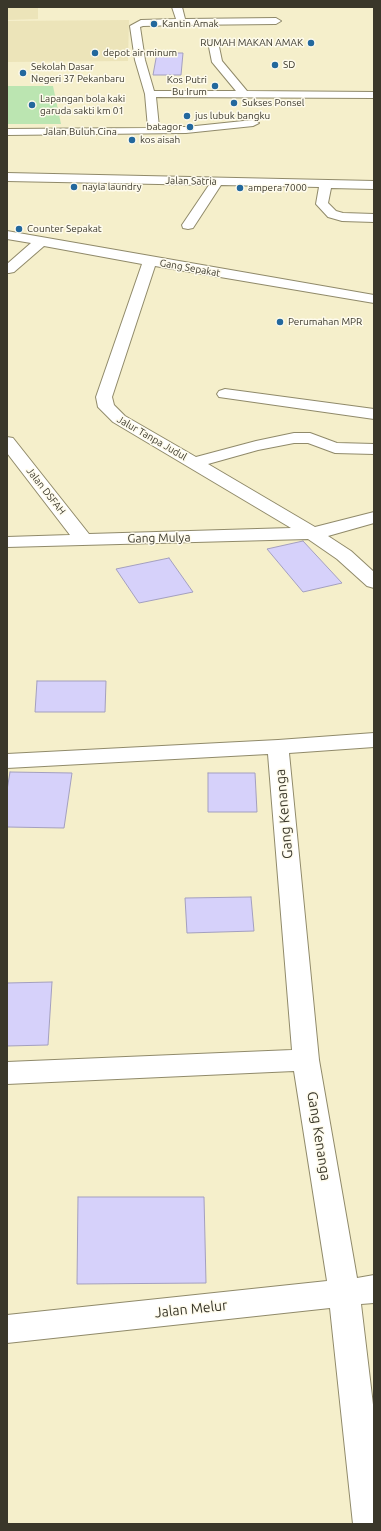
<!DOCTYPE html>
<style>
body{margin:0}
#map{position:relative;width:381px;height:1531px;overflow:hidden;background:#f5efcb;font-family:Ubuntu,sans-serif}
canvas{display:block}
.frame{position:absolute;inset:0;border:8px solid #3a372a;pointer-events:none}
</style>
<div id="map">
<canvas width="381" height="1531"></canvas>
<div class="frame"></div>
</div>
<script>
const ctx = document.querySelector('canvas').getContext('2d');
ctx.lineJoin = 'round';
function fillPath(path, color) {
  ctx.fillStyle = color;
  ctx.fill(path, 'evenodd');
}
function poly(rows) {
  const path = new Path2D();
  for (const r of rows) {
    path.moveTo(r[0], r[1]);
    for (let i = 2; i < r.length; i += 2) path.lineTo(r[i], r[i + 1]);
  }
  return path;
}
function trace(path, color, width, dash) {
  ctx.strokeStyle = color;
  ctx.lineWidth = width;
  ctx.lineCap = dash ? 'butt' : 'round';
  ctx.setLineDash(dash || []);
  ctx.stroke(path);
}
function drawText(font, color, halo, rows, align = 'center') {
  ctx.font = font + ' Ubuntu,sans-serif';
  ctx.lineWidth = 3;
  ctx.setLineDash([]);
  ctx.textBaseline = 'middle';
  ctx.strokeStyle = halo;
  ctx.fillStyle = color;
  for (const [text, x, y, turn = 0] of rows) {
    ctx.save();
    ctx.translate(x, y);
    ctx.rotate((+turn || 0) * Math.PI / 180);
    ctx.textAlign = isNaN(turn) ? turn : align;
    if (halo) ctx.strokeText(text, 0, 0);
    ctx.fillText(text, 0, 0);
    ctx.restore();
  }
}
fillPath(poly([
 [7,7,38,7,38,19,7,20],
 [129,20,128,61,7,62,7,21]
]), '#ece4b9');
fillPath(poly([
 [7,86,53,86,61,124,7,124]
]), '#bbe5b1');
const building = poly([
 [157,53,183,53,181,75,153,75,157,53],
 [303,541,342,583,303,592,267,549,303,541],
 [169,558,193,592,139,603,116,569,169,558],
 [37,681,106,681,105,712,35,712,37,681],
 [10,772,72,773,64,828,7,827,7,790,10,772],
 [208,773,255,773,257,812,208,812,208,773],
 [251,897,254,931,187,933,185,898,251,897],
 [52,982,48,1045,7,1046,7,983,52,982],
 [78,1197,204,1197,206,1283,77,1284,78,1197]
]);
fillPath(building, '#d6d1fa');
trace(building, '#a39fbf', 1);
const street = poly([
 [172,7,182,7,185,19,276,18,281,21,276,24,181,25,143,26,140,27,145,60,154,91,236,91,212,62,208,42,213,39,218,42,222,61,247,91,374,92,374,98,156,97,159,127,186,127,253,120,259,123,253,126,186,133,7,135,7,129,148,128,145,94,135,60,130,26,141,20,176,19,172,7],
 [7,173,374,181,374,189,331,188,328,203,336,211,343,213,374,214,374,222,342,221,328,217,316,204,319,187,221,185,193,228,188,229,183,228,182,225,209,185,7,181,7,173],
 [7,231,374,295,374,303,155,266,112,397,114,405,125,416,196,457,256,441,294,433,310,433,337,443,374,444,374,454,335,453,308,443,294,443,258,450,208,464,315,527,374,512,374,523,328,536,351,551,374,572,374,588,367,586,337,559,308,539,7,547,7,537,70,535,7,453,7,437,13,438,89,534,291,528,113,422,98,407,96,397,142,264,44,246,14,272,9,273,7,273,7,264,31,243,7,239,7,231],
 [225,389,374,409,374,419,219,397,217,394,219,391,225,389],
 [374,733,374,747,289,753,319,1060,357,1278,374,1275,374,1303,361,1304,374,1413,374,1524,353,1524,330,1308,7,1343,7,1315,327,1281,294,1071,7,1084,7,1062,292,1050,268,754,7,768,7,754,278,740,374,733]
]);
trace(street, '#908a6a', 2);
fillPath(street, '#fff');
for (const [x, y, r, color] of [
 [154,24,4,"#23689d"],
 [311,43,4,"#23689d"],
 [95,53,4,"#23689d"],
 [275,65,4,"#23689d"],
 [23,73,4,"#23689d"],
 [215,86,4,"#23689d"],
 [234,103,4,"#23689d"],
 [32,105,4,"#23689d"],
 [187,116,4,"#23689d"],
 [190,127,4,"#23689d"],
 [132,140,4,"#23689d"],
 [74,187,4,"#23689d"],
 [240,188,4,"#23689d"],
 [19,229,4,"#23689d"],
 [280,322,4,"#23689d"]
]) {
  const dot = new Path2D();
  dot.arc(x, y, r, 0, 2 * Math.PI);
  ctx.fillStyle = color;
  ctx.fill(dot);
  trace(dot, '#fefbed', 1.5);
}
drawText('10px', '#3a372a', '#fefbed', [
 ["Kantin Amak",162,24],
 ["RUMAH MAKAN AMAK",303,43,"right"],
 ["depot air minum",103,53],
 ["SD",283,65],
 ["Sekolah Dasar",31,67],
 ["Negeri 37 Pekanbaru",31,79],
 ["Kos Putri",207,80,"right"],
 ["Bu Irum",207,92,"right"],
 ["Lapangan bola kaki",40,99],
 ["garuda sakti km 01",40,111],
 ["Sukses Ponsel",242,103],
 ["jus lubuk bangku",195,116],
 ["batagor",182,127,"right"],
 ["kos aisah",140,140],
 ["nayla laundry",82,187],
 ["ampera 7000",248,188],
 ["Counter Sepakat",27,229],
 ["Perumahan MPR",288,322]
], 'left');
drawText('10px', '#3a372a', '#fefbed', [
 ["Jalan Buluh Cina",80,132],
 ["Jalan Satria",191,181,1],
 ["Gang Sepakat",190,268,10],
 ["Jalur Tanpa Judul",152,438,30],
 ["Jalan DSFAH",46,491,52]
]);
drawText('12px', '#3a372a', '#fefbed', [
 ["Gang Mulya",159,538,-1]
]);
drawText('14px', '#3a372a', '#fefbed', [
 ["Gang Kenanga",284,814,-95],
 ["Gang Kenanga",319,1136,81],
 ["Jalan Melur",191,1309,-6]
]);
</script>
